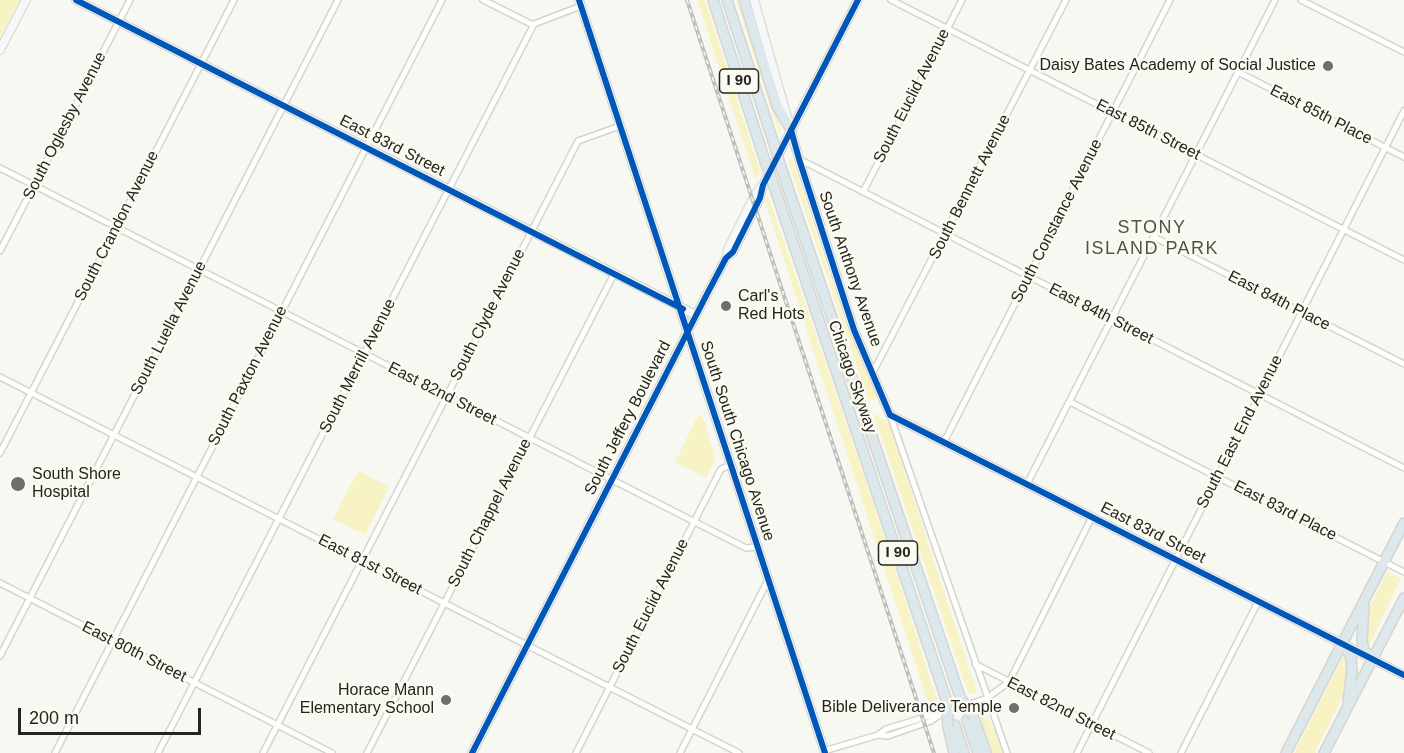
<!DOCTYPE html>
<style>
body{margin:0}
#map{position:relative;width:1404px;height:753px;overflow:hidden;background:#f8f8f3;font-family:Helvetica,sans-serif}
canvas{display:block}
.scale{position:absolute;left:18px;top:708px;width:183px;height:27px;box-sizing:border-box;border:3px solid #242420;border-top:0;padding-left:8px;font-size:18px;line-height:21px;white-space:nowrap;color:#242420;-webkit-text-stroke:4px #fbfaf0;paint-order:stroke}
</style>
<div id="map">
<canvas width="1404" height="753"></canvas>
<div class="scale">200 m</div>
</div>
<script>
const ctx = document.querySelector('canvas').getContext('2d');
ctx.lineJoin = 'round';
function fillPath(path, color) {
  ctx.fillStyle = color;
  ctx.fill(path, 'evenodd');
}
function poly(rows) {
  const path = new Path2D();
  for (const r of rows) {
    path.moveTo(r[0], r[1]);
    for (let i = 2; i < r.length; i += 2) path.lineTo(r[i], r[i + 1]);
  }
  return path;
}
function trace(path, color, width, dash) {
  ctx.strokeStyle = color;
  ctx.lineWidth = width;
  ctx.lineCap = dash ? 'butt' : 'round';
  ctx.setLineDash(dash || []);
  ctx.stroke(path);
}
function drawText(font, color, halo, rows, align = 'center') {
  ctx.font = font + ' Helvetica,sans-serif';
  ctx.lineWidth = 5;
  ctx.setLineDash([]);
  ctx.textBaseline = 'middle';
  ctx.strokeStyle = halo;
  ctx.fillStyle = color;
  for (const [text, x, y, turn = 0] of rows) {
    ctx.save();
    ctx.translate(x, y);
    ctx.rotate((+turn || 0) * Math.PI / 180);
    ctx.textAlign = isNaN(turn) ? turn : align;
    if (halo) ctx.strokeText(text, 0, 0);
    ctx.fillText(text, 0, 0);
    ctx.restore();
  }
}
fillPath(poly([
 [0,0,20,0,0,38],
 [697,0,705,0,760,171,756,181],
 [736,0,740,0,781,129,779,134],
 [789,158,792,159,850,336,877,396,875,400,868,399,865,390,788,161],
 [768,195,868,487,921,649,939,706,930,709,765,202],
 [873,413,885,420,890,426,977,692,969,695],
 [698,415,702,415,716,459,706,478,675,462],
 [358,471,389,487,365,535,333,519],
 [1387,571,1401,579,1369,646,1366,643,1366,615],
 [1343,656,1349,658,1342,698,1315,753,1294,753],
 [983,710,997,734,1003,753,989,753,975,713]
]), '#f8f3c4');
const street = poly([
 [483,0,533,25],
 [891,0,1404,260],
 [1301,0,1404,52],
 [1238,72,1404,157],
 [799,159,1404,468],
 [0,168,746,548,757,547],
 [863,192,962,0],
 [1154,237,1404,364],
 [0,251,130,0],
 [872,374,1066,0],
 [0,377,739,753],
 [1070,402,1404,572],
 [890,415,1007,753],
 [944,442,1170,0],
 [0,453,234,0],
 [1027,484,1275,0],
 [0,583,332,753],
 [0,656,338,0],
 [975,664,1149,753],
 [878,735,886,729,929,716,938,716],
 [824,751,878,735,888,736,931,721,938,716,987,698,1009,682,1092,517],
 [55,753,442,0],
 [158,753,534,24,581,6],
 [263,753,578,141,620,126],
 [367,753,614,274],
 [576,753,721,469,731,465],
 [680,753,768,580],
 [1077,753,1404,111],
 [1181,753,1258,602]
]);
const secondary = poly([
 [76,0,696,315],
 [579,0,825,753],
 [754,0,799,159,854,330,890,415,1404,675],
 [0,50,26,0],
 [726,258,728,249,755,195,762,186],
 [472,753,707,294,726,258,733,252,760,198,763,185,858,0]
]);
const highway = poly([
 [713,0,765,161],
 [727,0,774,144],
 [744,0,777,106,791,130],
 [782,170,960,697],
 [774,186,947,702],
 [1364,605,1362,641,1364,650,1373,660],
 [1342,644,1351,656,1352,671,1348,701],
 [974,718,986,753],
 [967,720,978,753],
 [955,725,964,753],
 [948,727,954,753],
 [1286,753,1404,523],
 [1324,753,1404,598]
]);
trace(street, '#d3d3cf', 8);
trace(secondary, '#d3d3cf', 10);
trace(highway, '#d5d5d3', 12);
trace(street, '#fefefd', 5);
trace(secondary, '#f5f7f8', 8);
trace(highway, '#dde8ec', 9);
const rail = poly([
 [687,0,934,753]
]);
trace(rail, '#bebebd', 4);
trace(rail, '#fbfaf0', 1.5, [4.5]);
const highwayBridge = poly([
 [774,144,782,170],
 [765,161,774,186],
 [960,697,974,718],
 [947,702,948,727]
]);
trace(highwayBridge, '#d5d5d3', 12, []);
trace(highwayBridge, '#dde8ec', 9);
trace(poly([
 [76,0,683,309],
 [579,0,825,753],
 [791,130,799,159,854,330,890,415,1404,675],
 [472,753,707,294,726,258,733,252,760,198,763,185,858,0]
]), '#0057b8', 6);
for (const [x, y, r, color] of [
 [1328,66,6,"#6e6e6a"],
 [726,306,6,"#6e6e6a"],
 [18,484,8,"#6e6e6a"],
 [446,700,6,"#6e6e6a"],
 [1014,708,6,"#6e6e6a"]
]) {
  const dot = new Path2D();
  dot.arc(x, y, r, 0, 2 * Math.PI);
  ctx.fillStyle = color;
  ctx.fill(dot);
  trace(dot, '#fbfaf0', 2);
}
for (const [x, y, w] of [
 [739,81,39],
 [898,553,39]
]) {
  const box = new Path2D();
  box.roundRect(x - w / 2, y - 12, w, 24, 4.5);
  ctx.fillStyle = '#fbfaf0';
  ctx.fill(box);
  trace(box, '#242420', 1.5);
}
drawText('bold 15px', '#242420', null, [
 ["I 90",739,81],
 ["I 90",898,553]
]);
drawText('16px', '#242420', '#fbfaf0', [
 ["Daisy Bates Academy of Social Justice",1316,66],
 ["Carl's",738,297,"left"],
 ["Red Hots",738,315,"left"],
 ["South Shore",32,475,"left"],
 ["Hospital",32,493,"left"],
 ["Horace Mann",434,691],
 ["Elementary School",434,709],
 ["Bible Deliverance Temple",1002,708]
], 'right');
drawText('16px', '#242420', '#fbfaf0', [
 ["South Euclid Avenue",912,96,-63],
 ["East 85th Place",1321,115,27],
 ["South Oglesby Avenue",65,126,-63],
 ["East 85th Street",1148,130,27],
 ["East 83rd Street",392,146,27],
 ["South Bennett Avenue",970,187,-63],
 ["South Constance Avenue",1057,221,-63],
 ["South Crandon Avenue",117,226,-63],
 ["South Anthony Avenue",850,269,71],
 ["East 84th Place",1279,301,27],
 ["East 84th Street",1101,314,27],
 ["South Clyde Avenue",488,315,-63],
 ["South Luella Avenue",169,328,-63],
 ["South Merrill Avenue",358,366,-63],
 ["South Paxton Avenue",248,376,-63],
 ["Chicago Skyway",852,377,71],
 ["East 82nd Street",442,394,27],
 ["South Jeffery Boulevard",628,418,-63],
 ["South East End Avenue",1240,432,-63],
 ["South South Chicago Avenue",737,441,72],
 ["East 83rd Place",1285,511,27],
 ["South Chappel Avenue",490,513,-63],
 ["East 83rd Street",1153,533,27],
 ["East 81st Street",370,565,27],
 ["South Euclid Avenue",651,606,-63],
 ["East 80th Street",134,652,27],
 ["East 82nd Street",1061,709,27]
]);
ctx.letterSpacing = '1.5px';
drawText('18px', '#53524a', '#fbfaf0', [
 ["STONY",1152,228],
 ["ISLAND PARK",1152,249]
]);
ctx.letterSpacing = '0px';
</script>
